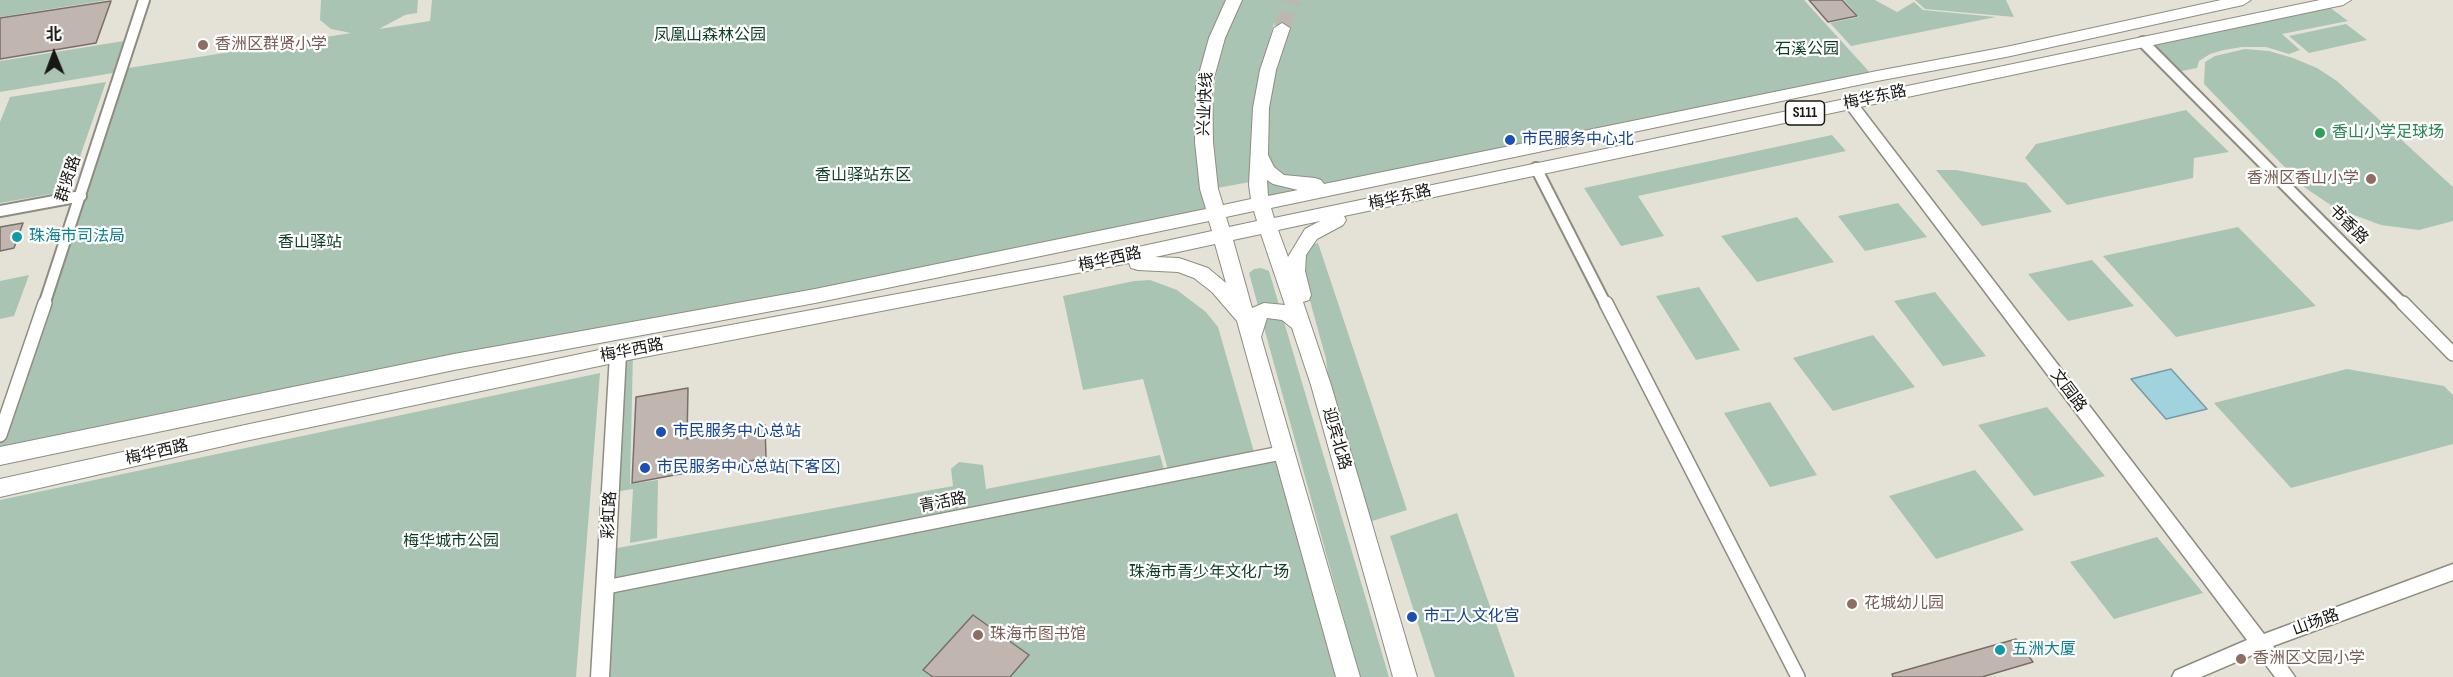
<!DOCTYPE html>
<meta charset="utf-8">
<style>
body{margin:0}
#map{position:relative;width:2453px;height:677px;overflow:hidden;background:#e4e2d6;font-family:"Sofia Sans Condensed","Noto Sans SC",sans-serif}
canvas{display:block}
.north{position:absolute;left:24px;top:24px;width:60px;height:60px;-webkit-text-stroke:4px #fff;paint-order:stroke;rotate:359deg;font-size:16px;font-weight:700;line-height:24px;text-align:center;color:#181713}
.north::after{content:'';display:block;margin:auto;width:21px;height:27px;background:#181713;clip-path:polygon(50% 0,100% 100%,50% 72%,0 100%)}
</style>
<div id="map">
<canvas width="2453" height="677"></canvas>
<div class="north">北</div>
</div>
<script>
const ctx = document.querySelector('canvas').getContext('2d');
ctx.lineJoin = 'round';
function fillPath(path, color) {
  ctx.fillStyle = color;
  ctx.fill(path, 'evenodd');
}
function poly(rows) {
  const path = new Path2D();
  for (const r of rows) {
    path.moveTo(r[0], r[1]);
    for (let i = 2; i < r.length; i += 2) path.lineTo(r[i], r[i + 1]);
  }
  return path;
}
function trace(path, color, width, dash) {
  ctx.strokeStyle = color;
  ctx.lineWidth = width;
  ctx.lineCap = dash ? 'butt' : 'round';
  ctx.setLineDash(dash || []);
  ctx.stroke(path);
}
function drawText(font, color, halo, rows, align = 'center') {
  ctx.font = font + ' "Sofia Sans Condensed","Noto Sans SC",sans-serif';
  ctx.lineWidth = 4.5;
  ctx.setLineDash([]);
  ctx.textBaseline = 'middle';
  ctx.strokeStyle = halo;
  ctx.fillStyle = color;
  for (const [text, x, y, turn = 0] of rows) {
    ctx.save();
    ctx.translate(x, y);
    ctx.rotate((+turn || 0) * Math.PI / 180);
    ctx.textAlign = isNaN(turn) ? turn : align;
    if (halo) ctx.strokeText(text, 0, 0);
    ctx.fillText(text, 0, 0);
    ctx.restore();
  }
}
fillPath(poly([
 [0,0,108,0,0,17],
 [321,0,418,0,417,13,405,15,379,29,430,21,432,0,1804,0,1873,76,1260,202,1259,126,1282,29,1274,23,1253,106,1250,182,1217,188,1212,118,1215,81,1220,51,1206,70,1215,212,0,456,0,436,122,69,351,33,331,29,320,20],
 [1844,0,1875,0,1897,12,1914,2,1923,10,1996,17,1851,46,1830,23,1859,17],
 [1915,0,2006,0,2014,17,1925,9],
 [2328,6,2348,21,2282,34,2300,50,2289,54,2266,47,2242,47,2224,50,2210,54,2199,61,2197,68,2177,72,2149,44],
 [2346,24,2367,40,2309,53,2289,36],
 [124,41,113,73,0,92,0,61],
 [2245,49,2269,51,2293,58,2317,68,2337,81,2453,187,2453,221,2419,230,2381,225,2335,208,2304,187,2204,84,2205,62,2215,56],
 [106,82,68,191,0,203,0,122,10,97],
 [2186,110,2229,152,2194,158,2193,178,2067,205,2025,158,2036,144],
 [1832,135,1846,151,1638,196,1664,236,1621,246,1584,188],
 [1936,170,1956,170,2026,183,2052,212,1982,226],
 [1898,203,1927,237,1865,251,1838,216],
 [1797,217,1834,262,1757,282,1721,236],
 [2238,227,2316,306,2176,337,2103,256],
 [1318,243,1407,510,1369,522,1329,385,1326,359,1301,268,1306,247],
 [2092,260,2134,306,2068,321,2028,274],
 [1261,268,1269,271,1389,677,1360,677,1249,273,1254,269],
 [29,275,14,316,0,319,0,281],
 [1150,280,1177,290,1206,312,1218,327,1254,452,1168,470,1143,379,1083,390,1063,296,1134,281],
 [1699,287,1740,350,1696,360,1656,296],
 [1935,292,1986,356,1943,366,1894,301],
 [1873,335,1915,387,1833,411,1793,358],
 [633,353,630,484,658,480,657,538,630,543,633,489,614,492,620,355],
 [2347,369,2444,386,2453,395,2453,444,2291,488,2214,403],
 [600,373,576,677,0,677,0,500],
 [1770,402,1817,475,1770,487,1724,413],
 [2047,407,2105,476,2034,496,1978,425],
 [1286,452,1346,677,601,677,606,587],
 [1160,455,1165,473,610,583,612,549,953,486,951,469,959,462,983,465,986,489],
 [1975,470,2024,530,1936,559,1889,496],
 [1457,513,1515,677,1435,677,1390,536],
 [2157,537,2203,593,2114,619,2070,562]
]), '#aac4b3');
const water = poly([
 [2171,369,2207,409,2166,419,2131,379,2171,369]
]);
fillPath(water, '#a0d3de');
trace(water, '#779ba1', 1.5);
const building = poly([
 [1809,0,1842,0,1857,16,1828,22,1809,0],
 [111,1,96,43,0,59,0,18,111,1],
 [23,223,14,248,0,251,0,227,23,223],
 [688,388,687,439,765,425,766,458,632,483,636,397,688,388],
 [973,615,1029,655,1010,677,933,677,923,670,973,615],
 [2016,639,2033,662,1982,677,1893,677,1892,674,2016,639]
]);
fillPath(building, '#c1b6af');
trace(building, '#796e68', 1.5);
trace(poly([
 [1282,28,1293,0]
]), '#bbb9af', 17, [17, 8]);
const minorFar1 = poly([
 [2143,42,2404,305],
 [1536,168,1606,305],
 [0,211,81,196],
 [44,305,144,0]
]);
const minor = poly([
 [1606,303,1798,677],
 [2403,303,2453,354],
 [0,435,45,303],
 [606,587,1286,452]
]);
const tertiary = poly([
 [1851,100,1856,101,2264,634,2453,564,2453,580,2273,646,2295,677,2275,677,2257,653,2201,677,2172,677,2175,671,2247,640,1846,107,1845,104,1851,100],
 [618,348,623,350,626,354,609,677,591,677,610,354,613,350,618,348]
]);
const primary = poly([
 [1226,0,1242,0,1225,38,1212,85,1213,142,1218,189,1223,205,1251,199,1249,185,1253,108,1260,70,1274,28,1282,23,1290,28,1276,70,1269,108,1268,155,1274,167,1284,175,1315,178,1321,180,1324,184,1877,71,2006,47,2221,0,2251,0,2243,5,2006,57,1877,81,1271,208,1274,218,2320,0,2351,0,2343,5,1344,216,1346,220,1343,225,1317,239,1306,255,1305,271,1311,295,1309,300,1303,302,1331,385,1417,677,1393,677,1311,385,1292,328,1282,320,1267,318,1261,337,1360,677,1336,677,1237,321,1212,292,1194,278,1178,272,1138,270,1131,268,1129,263,618,362,245,441,0,497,0,479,245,425,618,346,1064,263,1212,231,1209,221,815,303,454,370,0,465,0,447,454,354,815,289,1206,209,1200,189,1195,142,1196,85,1209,38,1226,0],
 [1267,180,1273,184,1298,190,1268,196,1267,180],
 [1254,211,1257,221,1229,227,1226,217,1254,211],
 [1320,221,1305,229,1288,257,1278,230,1320,221],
 [1261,234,1285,305,1264,303,1252,308,1233,240,1261,234],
 [1215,244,1226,283,1208,268,1179,258,1155,257,1215,244]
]);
trace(minorFar1, '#8f8d82', 14);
trace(minor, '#8f8d82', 16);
trace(tertiary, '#8f8d82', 3);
trace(primary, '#8f8d82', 2);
trace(minorFar1, '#fff', 10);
trace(minor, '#fff', 13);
fillPath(tertiary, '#fff');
fillPath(primary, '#fff');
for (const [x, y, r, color] of [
 [203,45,6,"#8d6e63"],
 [2320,133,6,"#2e9e5b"],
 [1510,140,6,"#1a4fb4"],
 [2371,179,6,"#8d6e63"],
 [17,237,6,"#0f9aa8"],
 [661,432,6,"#1a4fb4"],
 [645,468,6,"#1a4fb4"],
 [1852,604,6,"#8d6e63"],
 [1412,617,6,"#1a4fb4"],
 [978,635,6,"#8d6e63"],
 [2000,650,6,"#0f9aa8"],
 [2241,659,6,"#8d6e63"]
]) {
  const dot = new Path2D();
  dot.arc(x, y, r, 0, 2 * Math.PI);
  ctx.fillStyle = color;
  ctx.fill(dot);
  trace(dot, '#fff', 2);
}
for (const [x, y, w] of [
 [1805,113,39]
]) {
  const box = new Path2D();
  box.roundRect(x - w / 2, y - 12, w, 24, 4.5);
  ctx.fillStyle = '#fff';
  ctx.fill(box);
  trace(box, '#181713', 1.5);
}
drawText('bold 15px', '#181713', null, [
 ["S111",1805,113]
]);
drawText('16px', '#0c3d24', '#fff', [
 ["凤凰山森林公园",710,36],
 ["石溪公园",1807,50],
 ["香山驿站东区",863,176],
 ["香山驿站",310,243],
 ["梅华城市公园",451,542],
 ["珠海市青少年文化广场",1209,573]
]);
drawText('16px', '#785e54', '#fff', [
 ["香洲区群贤小学",215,45],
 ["香洲区香山小学",2359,179,"right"],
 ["花城幼儿园",1864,604],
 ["珠海市图书馆",990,635],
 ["香洲区文园小学",2253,659]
], 'left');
drawText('16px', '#181713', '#fff', [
 ["梅华东路",1875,98,-12],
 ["兴业快线",1206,104,-87],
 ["群贤路",69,179,-72],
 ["梅华东路",1400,198,-13],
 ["书香路",2348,225,45],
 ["梅华西路",1110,260,-12],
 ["梅华西路",632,351,-11],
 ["文园路",2068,391,53],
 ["迎宾北路",1336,439,74],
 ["梅华西路",157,453,-13],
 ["青活路",943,503,-11],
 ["彩虹路",610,515,-87],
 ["山场路",2316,623,-20]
]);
drawText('16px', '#27864d', '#fff', [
 ["香山小学足球场",2332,133]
], 'left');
drawText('16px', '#164399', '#fff', [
 ["市民服务中心北",1522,140],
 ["市民服务中心总站",673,432],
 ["市民服务中心总站(下客区)",657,468],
 ["市工人文化宫",1424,617]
], 'left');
drawText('16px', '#0d838f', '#fff', [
 ["珠海市司法局",29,237],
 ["五洲大厦",2012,650]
], 'left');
</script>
